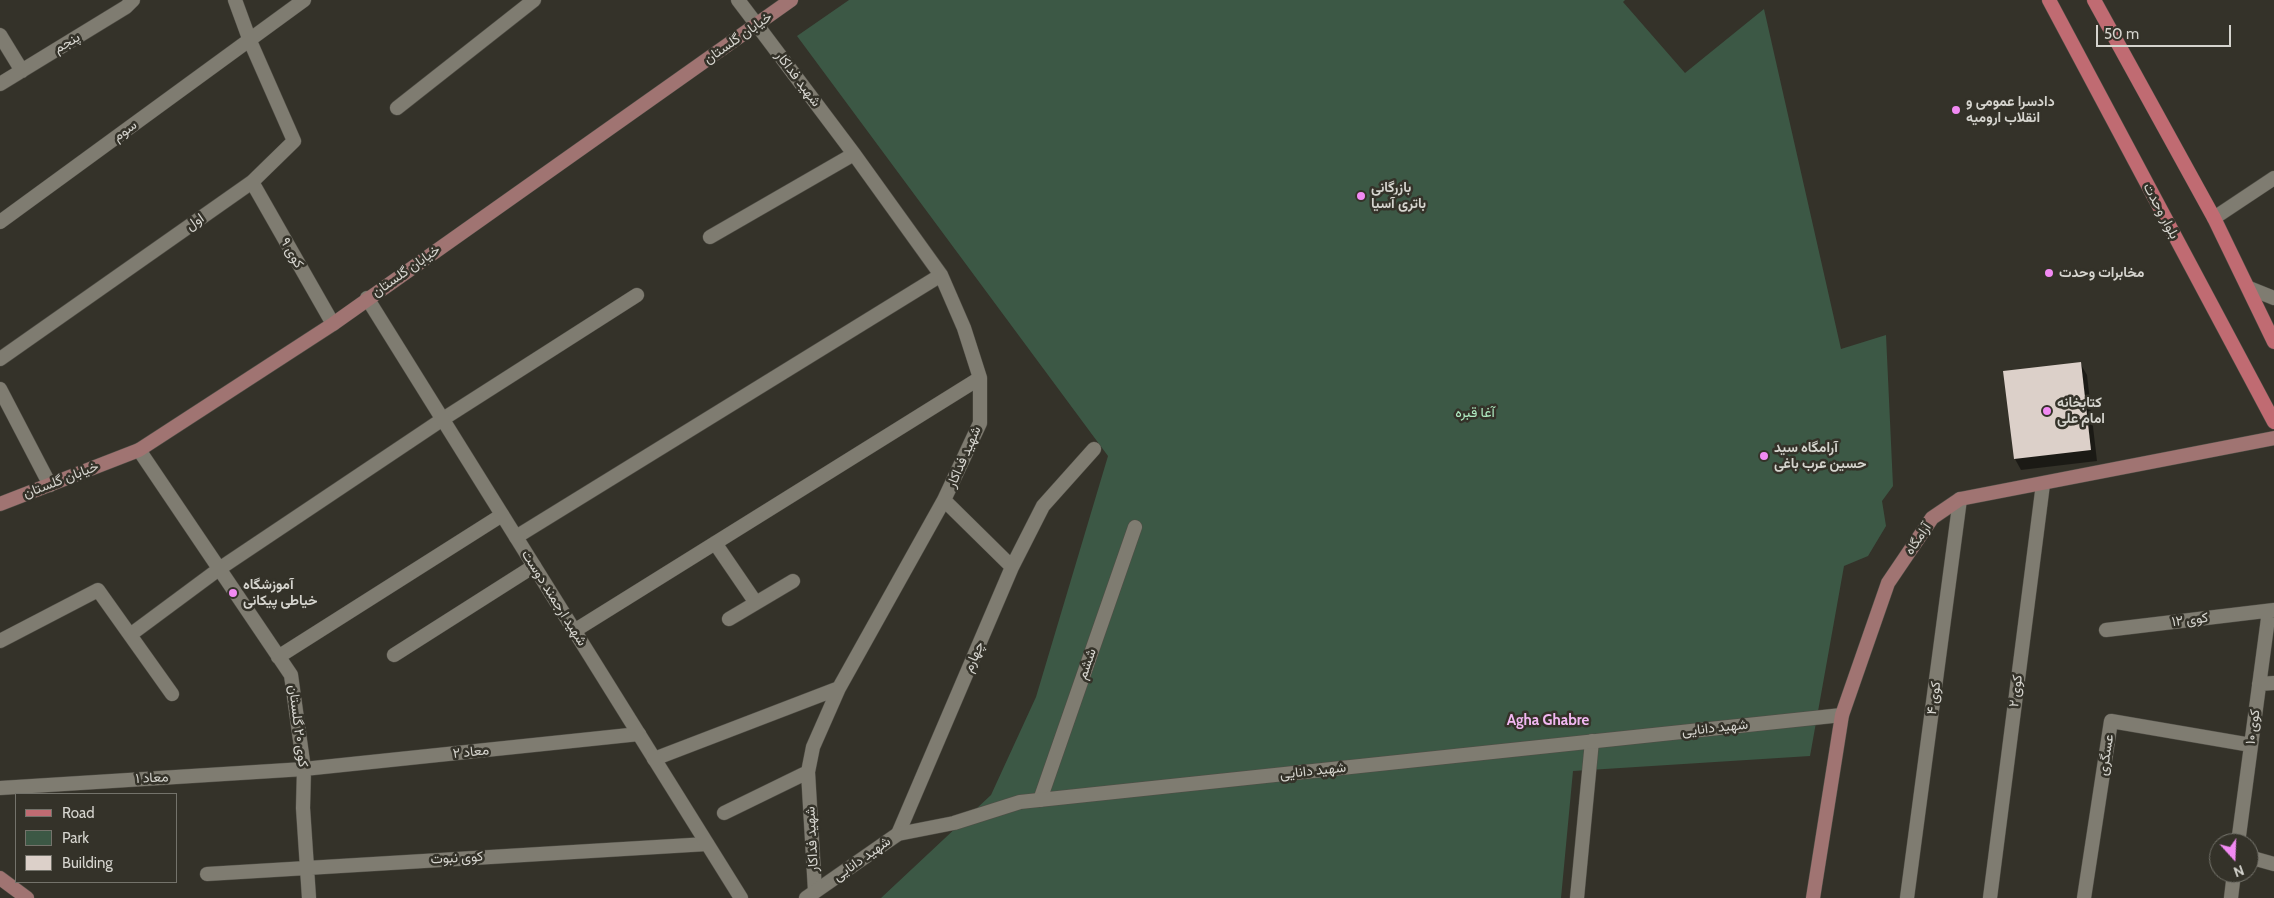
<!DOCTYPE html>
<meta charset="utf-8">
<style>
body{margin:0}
#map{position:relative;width:2274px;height:898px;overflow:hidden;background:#343229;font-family:Cabin,sans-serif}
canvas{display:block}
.legend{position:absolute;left:15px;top:793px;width:162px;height:90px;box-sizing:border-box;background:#343229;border:1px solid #74736b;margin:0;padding:6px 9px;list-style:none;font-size:15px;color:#d5d4ce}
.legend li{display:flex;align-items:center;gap:10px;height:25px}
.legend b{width:25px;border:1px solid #74736b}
.north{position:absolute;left:2209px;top:833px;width:50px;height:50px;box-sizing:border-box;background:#343229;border:1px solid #74736b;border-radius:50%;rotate:160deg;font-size:14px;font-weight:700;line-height:20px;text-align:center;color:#d5d4ce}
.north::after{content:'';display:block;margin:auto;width:18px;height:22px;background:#f28af3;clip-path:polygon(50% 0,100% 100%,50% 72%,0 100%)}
.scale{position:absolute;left:2096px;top:25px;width:135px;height:22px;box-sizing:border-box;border:2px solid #d5d4ce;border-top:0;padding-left:6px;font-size:15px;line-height:18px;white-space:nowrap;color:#d5d4ce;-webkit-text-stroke:4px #343229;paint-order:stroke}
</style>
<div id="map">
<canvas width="2274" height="898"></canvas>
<ul class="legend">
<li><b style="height:6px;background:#c06b72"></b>Road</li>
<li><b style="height:14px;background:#3c5845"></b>Park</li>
<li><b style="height:14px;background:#dcd0c9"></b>Building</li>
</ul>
<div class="north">N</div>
<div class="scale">50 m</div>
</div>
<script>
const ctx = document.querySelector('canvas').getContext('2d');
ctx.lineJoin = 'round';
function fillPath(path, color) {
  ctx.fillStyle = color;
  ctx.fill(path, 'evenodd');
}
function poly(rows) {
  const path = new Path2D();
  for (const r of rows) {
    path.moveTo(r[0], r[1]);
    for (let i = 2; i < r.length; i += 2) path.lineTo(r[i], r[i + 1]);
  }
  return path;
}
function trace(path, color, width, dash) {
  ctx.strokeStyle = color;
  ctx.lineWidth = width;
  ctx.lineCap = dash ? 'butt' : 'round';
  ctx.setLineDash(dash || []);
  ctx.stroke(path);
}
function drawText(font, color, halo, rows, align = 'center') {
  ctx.font = font + ' Cabin,Vazirmatn,sans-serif';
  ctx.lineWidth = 5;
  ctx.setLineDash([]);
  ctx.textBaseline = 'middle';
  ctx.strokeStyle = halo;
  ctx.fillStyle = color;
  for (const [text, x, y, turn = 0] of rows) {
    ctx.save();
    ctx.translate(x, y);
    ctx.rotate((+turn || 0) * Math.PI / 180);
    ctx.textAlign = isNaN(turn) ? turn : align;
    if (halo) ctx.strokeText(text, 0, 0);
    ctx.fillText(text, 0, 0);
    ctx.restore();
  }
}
fillPath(poly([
 [849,0,1625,0,1623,2,1685,73,1764,9,1841,349,1886,335,1893,486,1882,501,1886,526,1868,556,1844,566,1810,756,1573,771,1561,898,881,898,991,795,1036,697,1108,456,797,36]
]), '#3c5845');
fillPath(poly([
 [2080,363,2087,375,2097,461,2021,470,2015,459,2005,372]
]), '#0007');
fillPath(poly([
 [2081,362,2091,450,2014,459,2003,371]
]), '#dcd0c9');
const minor = poly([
 [757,25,854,154,941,275,964,328,980,378,980,423,944,500,839,688,813,747,808,772,815,891],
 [0,35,22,71],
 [0,84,126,7,133,0],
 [397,108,534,0],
 [252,182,333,324],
 [2214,218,2274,178],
 [0,222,304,0],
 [710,237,854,154],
 [2249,288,2274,298],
 [0,359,252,182,294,141,250,41,235,0],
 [0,389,50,485],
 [139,450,291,675,304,769,303,808,309,898],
 [516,537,941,275],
 [715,543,756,603],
 [1012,567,1043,506,1094,449],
 [729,619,793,581],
 [2106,630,2274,610],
 [574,631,980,378],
 [130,635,219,569,443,419,637,295],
 [0,641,98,590,172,694],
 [394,655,534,566],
 [278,657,502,515],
 [2259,684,2274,683],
 [654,759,839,688],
 [0,788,304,769,639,734],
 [1040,800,1135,527],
 [724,813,808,772],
 [898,834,1012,567,944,500],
 [2238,843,2269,611],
 [2249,857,2274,864],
 [207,874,707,844],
 [1577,898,1592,741],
 [1907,898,1960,499],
 [1990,898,2043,484],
 [2084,898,2111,721,2251,745],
 [2231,898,2234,873]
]);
const tertiary = poly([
 [738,0,757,25],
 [367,298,741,898],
 [806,898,898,834,954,823,1020,802,1842,715]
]);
const secondary = poly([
 [0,504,139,450,333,324,791,0],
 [0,878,27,898],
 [1813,898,1842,715,1888,583,1932,518,1960,499,2274,438]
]);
const primary = poly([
 [2049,0,2274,422],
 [2094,0,2214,218,2274,342]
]);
trace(minor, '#504e46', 15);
trace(tertiary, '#504e46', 15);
trace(secondary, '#504e46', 15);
trace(primary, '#504e46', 15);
trace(minor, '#7f7c71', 14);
trace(tertiary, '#7f7c71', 14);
trace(secondary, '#a07472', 14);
trace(primary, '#c06b72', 14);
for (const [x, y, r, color] of [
 [1956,110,5,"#f28af3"],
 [1361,196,5,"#f28af3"],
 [2049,273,5,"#f28af3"],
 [2047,411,5,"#f28af3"],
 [1764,456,5,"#f28af3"],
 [233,593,5,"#f28af3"]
]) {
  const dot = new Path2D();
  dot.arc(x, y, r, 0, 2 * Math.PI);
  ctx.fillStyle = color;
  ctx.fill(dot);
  trace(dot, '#343229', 2);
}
drawText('14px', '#d5d4ce', '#343229', [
 ["خیابان گلستان",738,38,-35],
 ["پنجم",67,43,-31],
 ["شهید فداکار",798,79,53],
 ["سوم",125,131,-36],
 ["بلوار وحدت",2161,211,62],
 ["اول",195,222,-35],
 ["کوی ۹",292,253,60],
 ["خیابان گلستان",406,271,-35],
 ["شهید فداکار",964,457,-66],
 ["خیابان گلستان",61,480,-21],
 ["آرامگاه",1918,539,-56],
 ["شهید ارجمند دوست",554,598,58],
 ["کوی ۱۲",2190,620,-7],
 ["چهارم",974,657,-67],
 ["ششم",1087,664,-71],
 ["کوی ۲",2016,691,-83],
 ["کوی ۴",1934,698,-82],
 ["کوی ۲۰ گلستان",298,726,83],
 ["کوی ۱۰",2253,727,-82],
 ["شهید دانایی",1715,728,-6],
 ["معاد ۲",471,752,-6],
 ["عسگری",2106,755,-81],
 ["شهید دانایی",1313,771,-6],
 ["معاد ۱",152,778,-3],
 ["شهید فداکار",812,839,-93],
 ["کوی نبوت",457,858,-3],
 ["شهید دانایی",862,859,-35]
]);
drawText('bold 14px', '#d5d4ce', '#343229', [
 ["دادسرا عمومی و",1966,102],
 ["انقلاب ارومیه",1966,118],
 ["بازرگانی",1371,188],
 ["باتری آسیا",1371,204],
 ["مخابرات وحدت",2059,273],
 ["کتابخانه",2057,403],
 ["امام علی",2057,419],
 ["آرامگاه سید",1774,448],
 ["حسین عرب باغی",1774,464],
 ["آموزشگاه",243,585],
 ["خیاطی پیکانی",243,601]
], 'left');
drawText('14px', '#afebc1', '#343229', [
 ["آغا قبره",1475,413]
]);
drawText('bold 15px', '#f1b7f1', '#343229', [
 ["Agha Ghabre",1548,721]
]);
</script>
